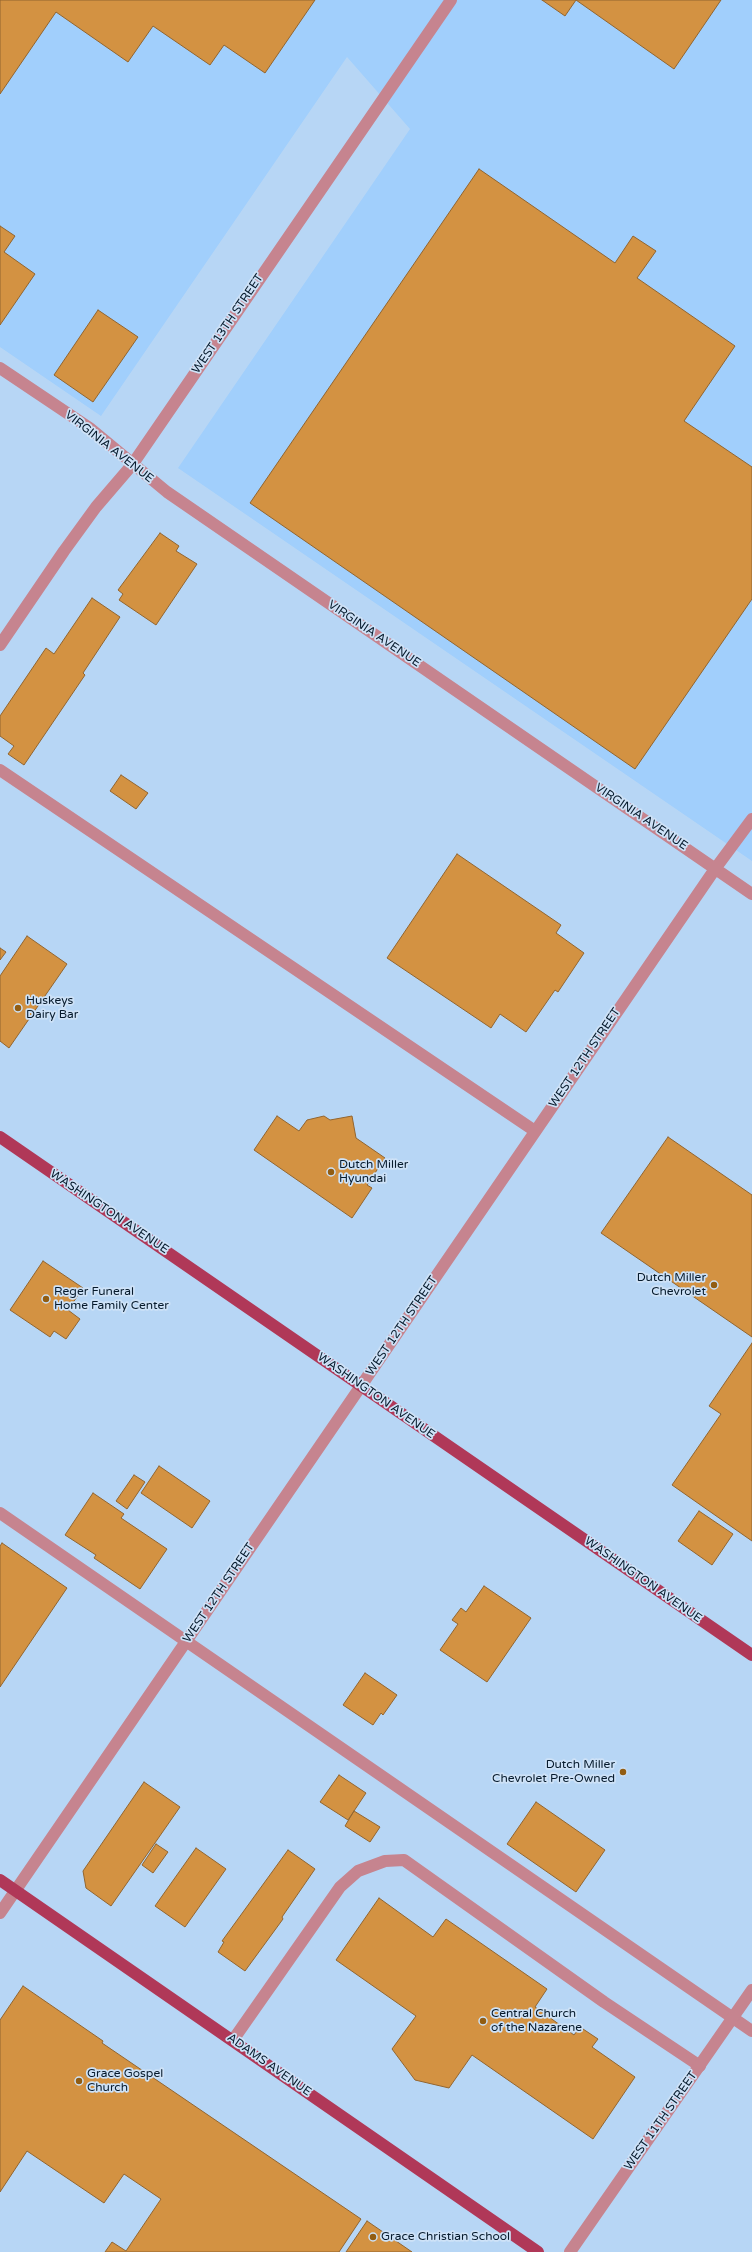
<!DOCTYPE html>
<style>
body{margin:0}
canvas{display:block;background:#b7d6f5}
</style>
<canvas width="752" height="2252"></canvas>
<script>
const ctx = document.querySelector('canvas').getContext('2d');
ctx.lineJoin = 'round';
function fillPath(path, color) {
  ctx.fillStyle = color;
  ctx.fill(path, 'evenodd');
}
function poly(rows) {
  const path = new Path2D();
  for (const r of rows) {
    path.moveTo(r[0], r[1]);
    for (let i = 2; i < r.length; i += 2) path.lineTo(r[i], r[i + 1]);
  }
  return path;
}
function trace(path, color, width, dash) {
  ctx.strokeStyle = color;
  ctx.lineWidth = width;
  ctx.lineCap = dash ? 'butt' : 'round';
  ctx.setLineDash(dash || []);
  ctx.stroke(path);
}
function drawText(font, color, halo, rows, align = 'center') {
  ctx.font = font + ' "Varela Round",sans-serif';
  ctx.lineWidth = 3.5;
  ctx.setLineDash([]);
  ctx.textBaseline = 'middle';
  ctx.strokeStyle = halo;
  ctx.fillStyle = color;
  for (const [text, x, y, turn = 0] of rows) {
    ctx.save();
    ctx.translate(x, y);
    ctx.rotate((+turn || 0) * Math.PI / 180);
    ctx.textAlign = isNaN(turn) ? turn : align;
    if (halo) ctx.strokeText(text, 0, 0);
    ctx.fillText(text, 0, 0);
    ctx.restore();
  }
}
fillPath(poly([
 [0,0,752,0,752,861,178,468,410,129,347,57,101,416,0,347]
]), '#a1cffc');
const building = poly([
 [0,0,315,0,265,73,224,45,210,65,153,26,128,62,56,12,0,94,0,0],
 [542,0,721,0,674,69,576,0,565,16,542,0],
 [479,169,615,263,633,236,656,251,637,278,735,346,684,421,752,467,752,599,635,769,250,503,479,169],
 [0,226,15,236,4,252,35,274,0,325,0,226],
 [98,310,138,337,93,402,54,375,98,310],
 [160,533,179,546,176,551,197,564,156,625,119,600,123,594,118,590,160,533],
 [92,598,120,617,83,673,85,675,24,765,8,754,14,746,0,736,0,716,46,648,54,654,92,598],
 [121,775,148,793,136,809,110,791,121,775],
 [457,854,561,925,556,933,584,953,558,992,555,990,526,1032,500,1014,491,1028,387,958,457,854],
 [27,936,67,964,9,1048,0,1041,0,976,27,936],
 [0,948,6,952,0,960,0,948],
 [277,1116,299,1131,307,1120,324,1116,330,1120,352,1116,356,1138,385,1158,367,1185,372,1188,352,1218,254,1150,277,1116],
 [668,1137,752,1195,752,1337,601,1233,668,1137],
 [43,1261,83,1288,68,1310,80,1319,66,1339,54,1331,50,1337,10,1310,43,1261],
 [752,1343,752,1541,672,1485,721,1414,709,1406,752,1343],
 [159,1466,210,1501,192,1528,141,1493,159,1466],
 [134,1475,145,1482,127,1509,116,1501,134,1475],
 [93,1493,124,1514,121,1518,167,1549,140,1589,94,1558,96,1555,65,1535,93,1493],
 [699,1511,733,1534,712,1565,678,1541,699,1511],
 [2,1543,67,1588,0,1687,0,1546,2,1543],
 [484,1586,531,1618,487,1682,440,1650,458,1624,452,1620,461,1608,466,1612,484,1586],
 [365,1673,397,1695,383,1715,381,1713,373,1725,343,1705,365,1673],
 [339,1775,366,1793,348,1820,320,1802,339,1775],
 [144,1782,180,1807,111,1906,86,1888,83,1871,144,1782],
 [536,1802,605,1850,576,1892,507,1844,536,1802],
 [354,1811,380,1827,370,1842,345,1826,354,1811],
 [156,1844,168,1852,153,1873,142,1865,156,1844],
 [196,1848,226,1869,185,1927,155,1906,196,1848],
 [288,1850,315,1869,282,1917,283,1919,245,1971,218,1952,224,1942,222,1941,288,1850],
 [379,1898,433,1937,446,1919,547,1989,535,2007,574,2035,580,2027,598,2039,592,2047,635,2077,593,2139,472,2055,449,2088,415,2080,392,2049,416,2016,336,1960,379,1898],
 [23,1986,103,2041,102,2043,361,2219,339,2252,105,2252,112,2242,126,2251,161,2199,124,2174,104,2203,27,2151,0,2192,0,2020,23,1986],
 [367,2221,412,2252,346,2252,367,2221]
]);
fillPath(building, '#d39242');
trace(building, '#92652f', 1);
trace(poly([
 [0,770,535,1131],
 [0,1513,752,2031],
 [233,2040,340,1887,358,1871,385,1861,404,1860,604,2002,700,2066]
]), '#c6848f', 12);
trace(poly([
 [0,368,91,429,167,492,752,894],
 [0,645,64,551,96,507,132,465,451,0],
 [0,1913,715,869,752,819],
 [570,2252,752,1990]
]), '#c6848f', 12);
trace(poly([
 [0,1137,752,1655],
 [0,1880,538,2252]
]), '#b03858', 12);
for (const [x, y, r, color] of [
 [18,1008,4,"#925d12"],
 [331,1172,4,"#925d12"],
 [714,1285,4,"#925d12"],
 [46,1299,4,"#925d12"],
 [623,1772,4,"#925d12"],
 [483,2021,4,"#925d12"],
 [79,2081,4,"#925d12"],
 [373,2237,4,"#925d12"]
]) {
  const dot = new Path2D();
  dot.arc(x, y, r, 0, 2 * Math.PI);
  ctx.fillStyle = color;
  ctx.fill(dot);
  trace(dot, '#cee2f7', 1.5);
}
drawText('12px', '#061a2c', '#cee2f7', [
 ["WEST 13TH STREET",228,324,-56],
 ["VIRGINIA AVENUE",109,447,38],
 ["VIRGINIA AVENUE",374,634,34],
 ["VIRGINIA AVENUE",641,817,34],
 ["WEST 12TH STREET",585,1058,-56],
 ["WASHINGTON AVENUE",109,1212,34],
 ["WEST 12TH STREET",402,1326,-56],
 ["WASHINGTON AVENUE",376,1396,35],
 ["WASHINGTON AVENUE",643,1580,35],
 ["WEST 12TH STREET",219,1593,-56],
 ["ADAMS AVENUE",269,2065,35],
 ["WEST 11TH STREET",661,2121,-55]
]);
drawText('12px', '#061a2c', '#cee2f7', [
 ["Huskeys",26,1001],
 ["Dairy Bar",26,1015],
 ["Dutch Miller",339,1165],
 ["Hyundai",339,1179],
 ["Dutch Miller",706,1278,"right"],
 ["Chevrolet",706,1292,"right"],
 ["Reger Funeral",54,1292],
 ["Home Family Center",54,1306],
 ["Dutch Miller",615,1765,"right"],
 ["Chevrolet Pre-Owned",615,1779,"right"],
 ["Central Church",491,2014],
 ["of the Nazarene",491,2028],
 ["Grace Gospel",87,2074],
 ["Church",87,2088],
 ["Grace Christian School",381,2237]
], 'left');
</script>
